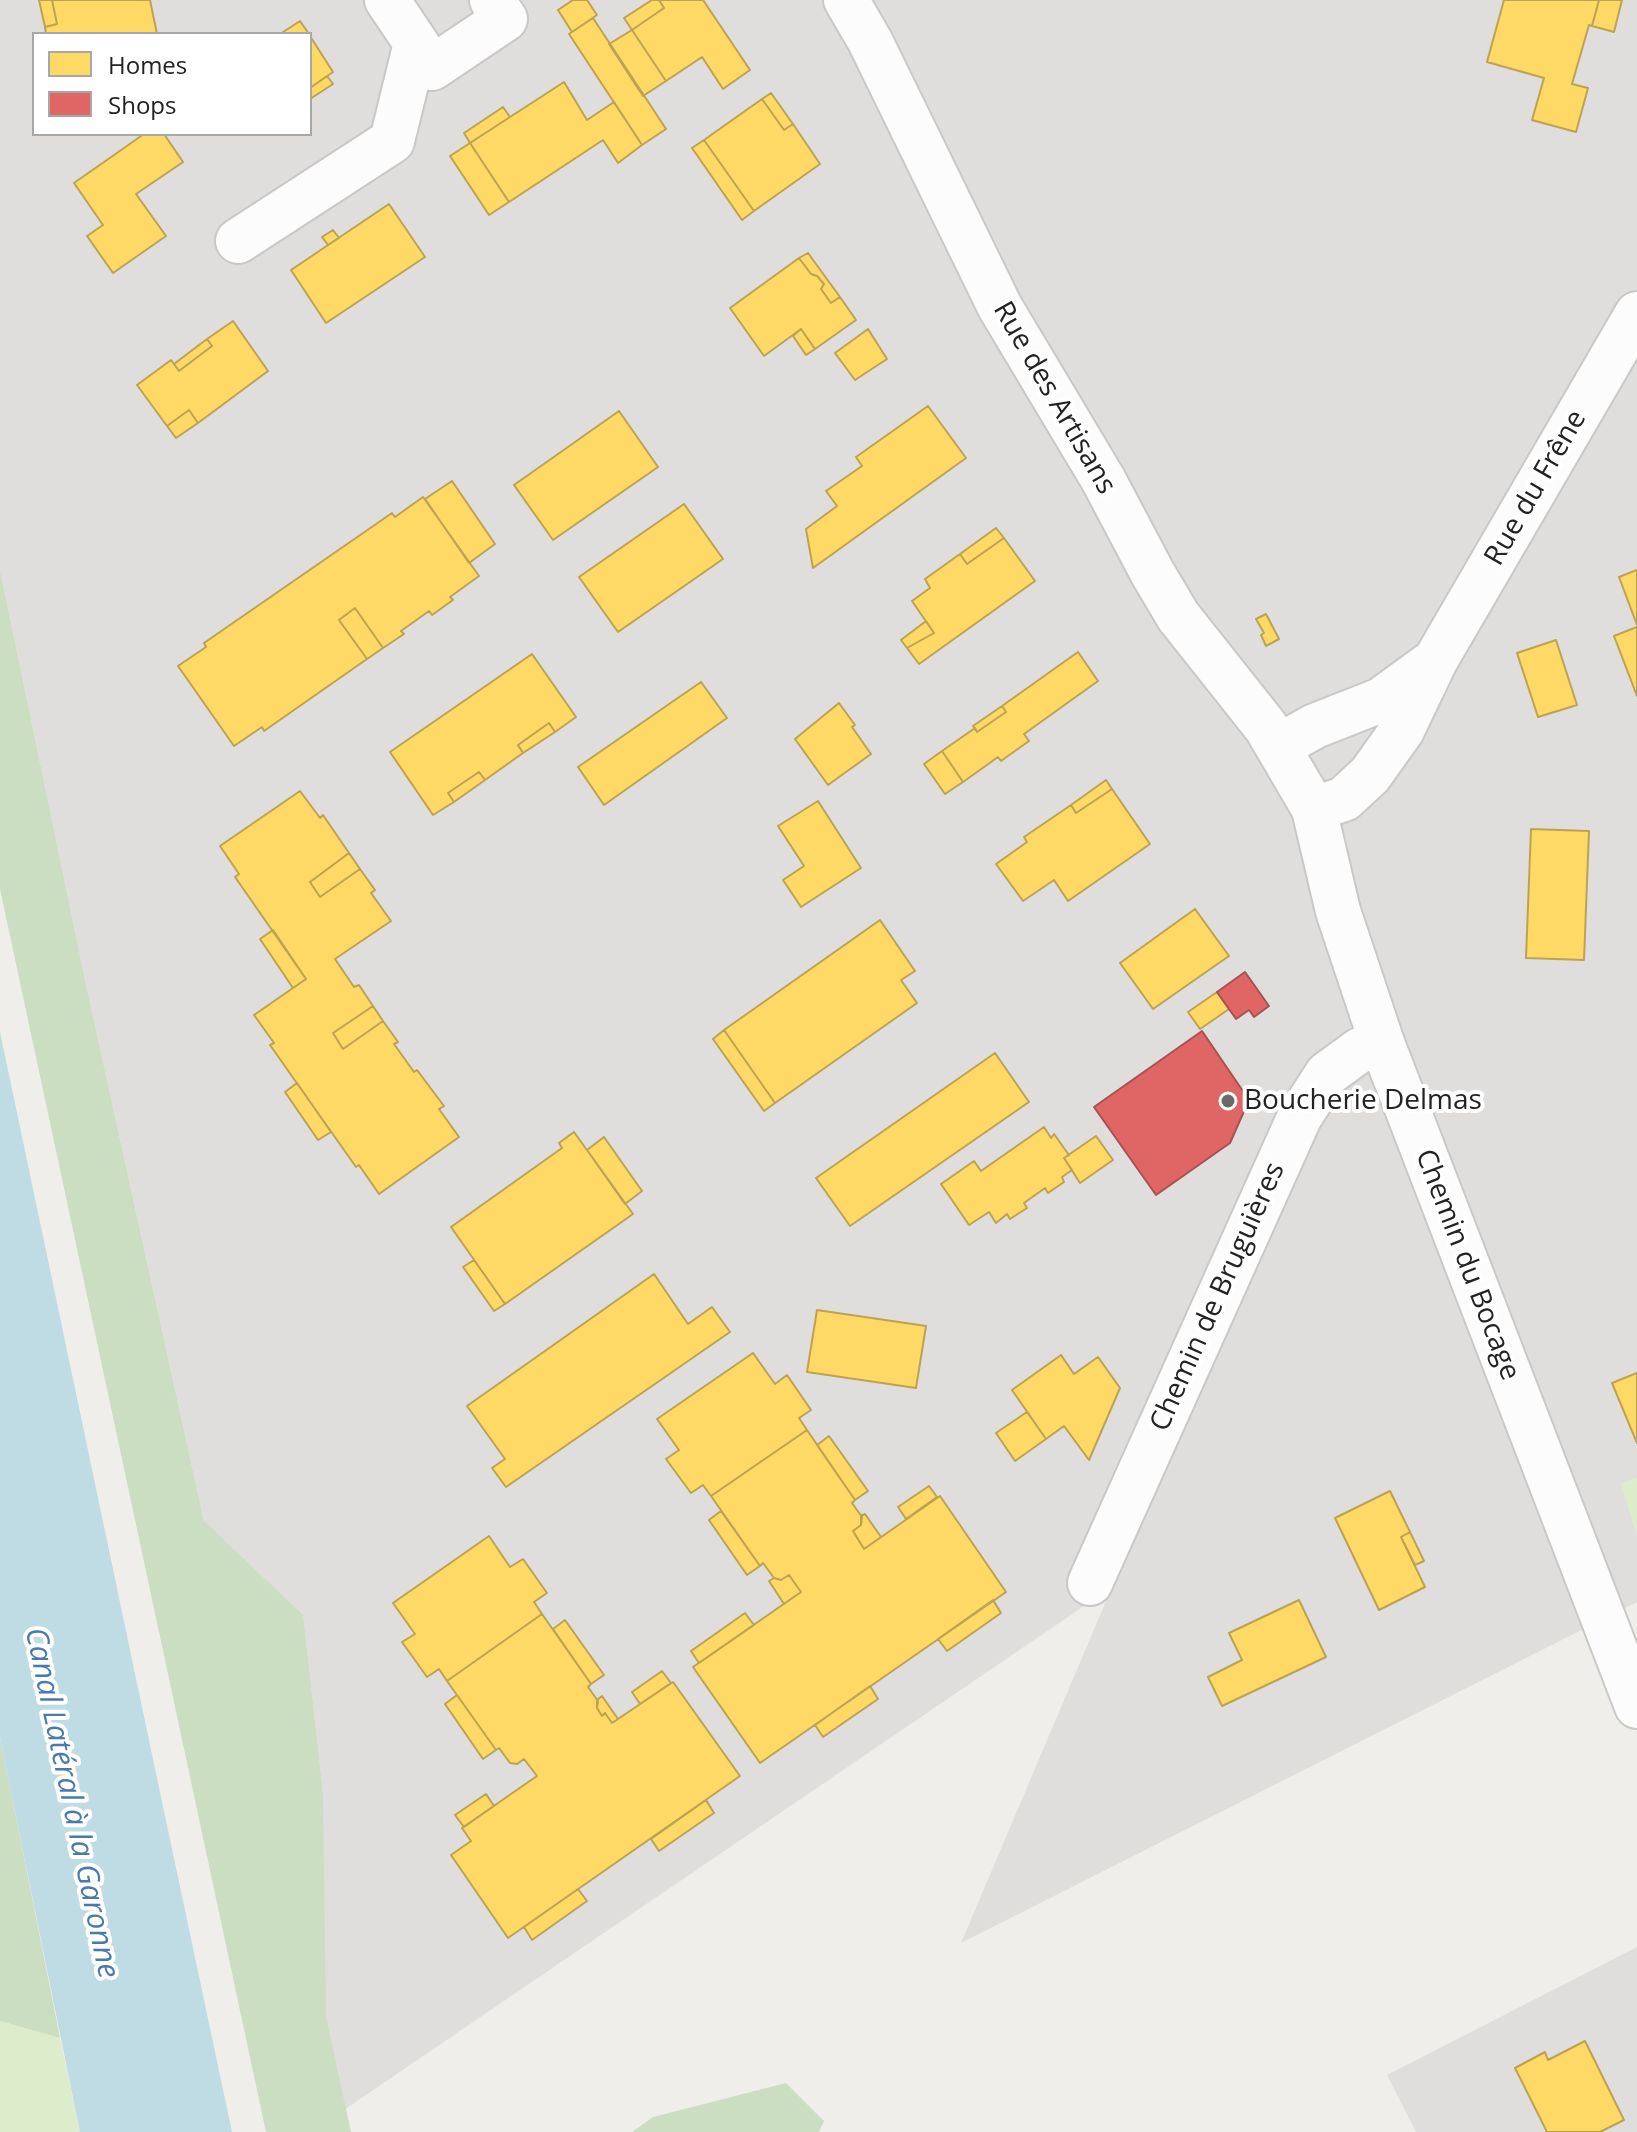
<!DOCTYPE html>
<meta charset="utf-8">
<style>
body{margin:0}
#map{position:relative;width:1637px;height:2132px;overflow:hidden;background:#f0eeeb;font-family:"Open Sans",sans-serif}
canvas{display:block}
.legend{position:absolute;left:32px;top:32px;width:280px;height:104px;box-sizing:border-box;background:#fff;border:2px solid #a7a7a7;margin:0;padding:10px 14px;list-style:none;font-size:24px;color:#222}
.legend li{display:flex;align-items:center;gap:16px;height:40px}
.legend b{width:40px;border:2px solid #a7a7a7}
</style>
<div id="map">
<canvas width="1637" height="2132"></canvas>
<ul class="legend">
<li><b style="height:22px;background:#ffd966"></b>Homes</li>
<li><b style="height:22px;background:#e06666"></b>Shops</li>
</ul>
</div>
<script>
const ctx = document.querySelector('canvas').getContext('2d');
ctx.lineJoin = 'round';
function fillPath(path, color) {
  ctx.fillStyle = color;
  ctx.fill(path, 'evenodd');
}
function poly(rows) {
  const path = new Path2D();
  for (const r of rows) {
    path.moveTo(r[0], r[1]);
    for (let i = 2; i < r.length; i += 2) path.lineTo(r[i], r[i + 1]);
  }
  return path;
}
function trace(path, color, width, dash) {
  ctx.strokeStyle = color;
  ctx.lineWidth = width;
  ctx.lineCap = dash ? 'butt' : 'round';
  ctx.setLineDash(dash || []);
  ctx.stroke(path);
}
function drawText(font, color, halo, rows, align = 'center') {
  ctx.font = font + ' "Open Sans",sans-serif';
  ctx.lineWidth = 8;
  ctx.setLineDash([]);
  ctx.textBaseline = 'middle';
  ctx.strokeStyle = halo;
  ctx.fillStyle = color;
  for (const [text, x, y, turn = 0] of rows) {
    ctx.save();
    ctx.translate(x, y);
    ctx.rotate((+turn || 0) * Math.PI / 180);
    ctx.textAlign = isNaN(turn) ? turn : align;
    if (halo) ctx.strokeText(text, 0, 0);
    ctx.fillText(text, 0, 0);
    ctx.restore();
  }
}
fillPath(poly([
 [0,0,1637,0,1637,1478,1622,1483,1637,1536,1637,1602,961,1943,1112,1587,335,2116,87,989,0,570],
 [34,34,310,34,310,134,34,134],
 [1637,1947,1637,2132,1416,2132,1387,2075]
]), '#dfdedc');
fillPath(poly([
 [1637,1478,1637,1536,1621,1483],
 [0,2021,60,2038,80,2132,0,2132]
]), '#ddeccb');
fillPath(poly([
 [0,570,87,989,204,1521,303,1615,323,1795,326,2017,351,2132,266,2132,0,889],
 [0,1738,10,1787,60,2038,0,2021],
 [786,2083,824,2121,819,2132,632,2132,653,2117]
]), '#cbdec1');
fillPath(poly([
 [0,1032,150,1745,232,2132,80,2132,0,1738]
]), '#bfdbe3');
const homes = poly([
 [39,0,52,0,57,24,45,27,39,0],
 [52,0,150,0,157,34,46,34,45,27,57,24,52,0],
 [573,0,587,0,597,15,572,32,558,10,573,0],
 [652,0,659,0,664,8,632,30,624,18,652,0],
 [659,0,703,0,750,70,723,89,702,57,666,81,632,30,664,8,659,0],
 [1504,0,1599,0,1592,26,1589,25,1572,84,1588,88,1576,132,1532,120,1544,78,1487,62,1504,0],
 [1599,0,1622,0,1614,32,1592,26,1599,0],
 [593,18,666,129,642,145,569,34,593,18],
 [300,21,309,34,280,34,300,21],
 [632,30,666,81,643,96,609,44,632,30],
 [310,36,333,72,310,88,310,36],
 [327,76,333,84,310,99,310,88,327,76],
 [564,82,587,120,614,102,642,145,618,163,603,140,509,202,470,143,564,82],
 [771,93,793,124,784,130,762,99,771,93],
 [762,99,784,130,793,124,820,164,754,211,704,140,762,99],
 [503,107,510,117,470,143,464,133,503,107],
 [144,134,164,134,183,162,136,194,166,236,113,273,87,236,103,225,74,183,144,134],
 [704,140,754,211,742,220,692,148,704,140],
 [470,143,509,202,489,215,450,156,470,143],
 [389,204,425,257,326,323,291,270,389,204],
 [333,230,339,238,328,245,322,237,333,230],
 [808,253,840,297,831,303,821,289,824,284,817,276,811,274,799,258,808,253],
 [799,258,811,274,817,276,824,284,821,289,831,303,840,297,856,320,815,349,801,329,764,356,730,308,799,258],
 [233,321,268,371,198,423,189,410,167,426,137,385,171,360,179,371,212,346,207,339,233,321],
 [801,329,815,349,806,355,793,336,801,329],
 [868,329,887,359,855,380,835,353,868,329],
 [207,339,212,346,179,371,174,364,207,339],
 [928,406,966,458,813,568,806,529,837,506,826,491,862,466,856,457,928,406],
 [189,410,198,423,176,438,167,426,189,410],
 [619,411,658,467,553,540,514,485,619,411],
 [452,481,495,544,469,563,425,499,452,481],
 [423,497,479,576,450,597,453,600,432,615,429,611,401,631,404,634,383,648,355,608,339,620,367,659,264,731,262,727,234,746,178,666,206,647,204,643,392,513,395,517,423,497],
 [684,504,723,559,618,632,579,577,684,504],
 [996,528,1004,538,967,564,960,554,996,528],
 [1004,538,1035,581,919,664,907,648,934,633,912,601,930,588,925,579,960,554,967,564,1004,538],
 [1637,570,1637,625,1619,577,1637,570],
 [355,608,383,648,367,659,339,620,355,608],
 [1266,614,1279,639,1266,646,1261,635,1264,633,1256,619,1266,614],
 [926,621,934,633,907,648,901,640,926,621],
 [1637,627,1637,696,1614,636,1637,627],
 [1556,640,1577,705,1538,717,1517,653,1556,640],
 [1078,652,1098,681,1024,734,1029,741,1001,761,998,757,963,782,942,751,975,728,977,732,1006,712,1002,706,1078,652],
 [532,654,576,717,555,732,549,723,518,745,523,753,485,780,479,772,448,793,454,802,433,815,390,752,532,654],
 [701,682,727,718,604,805,578,767,701,682],
 [839,703,855,725,852,727,871,754,828,785,795,739,839,703],
 [1002,706,1006,712,977,732,973,726,1002,706],
 [549,723,555,732,523,753,518,745,549,723],
 [942,751,963,782,945,794,924,764,942,751],
 [479,772,485,780,454,802,448,793,479,772],
 [1106,780,1112,789,1076,813,1071,805,1106,780],
 [1112,789,1150,844,1068,901,1054,880,1023,901,996,864,1027,842,1024,837,1071,805,1076,813,1112,789],
 [300,791,320,818,323,815,349,853,310,882,320,897,360,869,375,890,371,893,391,921,335,959,354,987,359,985,373,1006,333,1033,343,1049,383,1021,398,1042,394,1044,414,1072,417,1070,444,1106,439,1109,459,1137,379,1194,359,1165,356,1167,270,1045,274,1043,254,1015,306,979,235,877,239,874,220,846,300,791],
 [818,801,861,868,801,907,783,880,804,866,778,826,818,801],
 [1531,829,1589,831,1584,960,1526,958,1531,829],
 [349,853,360,869,320,897,310,882,349,853],
 [1195,909,1229,956,1153,1009,1120,963,1195,909],
 [880,920,915,971,901,980,917,1003,775,1103,724,1030,880,920],
 [273,930,306,979,293,988,260,939,273,930],
 [1217,992,1229,1009,1200,1029,1188,1012,1217,992],
 [373,1006,383,1021,343,1049,333,1033,373,1006],
 [724,1030,775,1103,764,1111,713,1039,724,1030],
 [995,1053,1029,1102,850,1226,816,1178,995,1053],
 [297,1083,331,1132,318,1140,285,1092,297,1083],
 [1044,1127,1051,1138,1054,1134,1069,1155,1064,1158,1072,1170,1062,1177,1064,1182,1048,1193,1045,1188,1024,1203,1027,1208,1010,1219,1007,1214,996,1223,989,1212,969,1225,941,1184,974,1161,981,1171,1044,1127],
 [574,1132,633,1214,505,1304,451,1227,562,1148,559,1143,574,1132],
 [1096,1136,1113,1160,1080,1183,1064,1158,1096,1136],
 [604,1137,642,1191,625,1204,587,1150,604,1137],
 [474,1260,505,1304,494,1311,463,1267,474,1260],
 [654,1274,688,1324,712,1307,730,1332,506,1487,492,1468,505,1459,467,1406,654,1274],
 [817,1310,926,1326,916,1388,807,1372,817,1310],
 [753,1353,775,1384,787,1375,811,1410,799,1418,807,1430,711,1496,703,1485,691,1493,666,1459,679,1450,657,1419,753,1353],
 [1061,1355,1074,1374,1098,1357,1120,1388,1089,1460,1064,1426,1046,1439,1012,1390,1061,1355],
 [1637,1373,1637,1443,1612,1383,1637,1373],
 [1027,1412,1046,1439,1015,1461,996,1433,1027,1412],
 [807,1430,855,1500,852,1503,862,1517,861,1525,853,1531,864,1549,940,1496,1006,1592,760,1763,693,1667,801,1592,789,1575,781,1580,774,1578,763,1563,760,1566,711,1496,807,1430],
 [829,1436,868,1491,855,1500,817,1445,829,1436],
 [929,1486,937,1497,906,1519,898,1507,929,1486],
 [1390,1491,1410,1532,1401,1537,1425,1587,1379,1610,1335,1518,1390,1491],
 [721,1511,760,1566,747,1575,709,1520,721,1511],
 [865,1514,881,1537,864,1549,853,1531,861,1525,861,1516,865,1514],
 [1410,1532,1424,1561,1415,1565,1401,1537,1410,1532],
 [489,1536,510,1567,523,1559,547,1593,534,1602,542,1614,447,1681,439,1669,427,1677,402,1642,415,1634,393,1603,489,1536],
 [789,1575,801,1592,784,1604,769,1581,774,1578,781,1580,789,1575],
 [993,1600,1001,1613,947,1651,938,1639,993,1600],
 [1299,1600,1326,1657,1222,1706,1208,1677,1242,1660,1229,1633,1299,1600],
 [745,1613,754,1625,699,1663,691,1651,745,1613],
 [542,1614,591,1684,588,1687,598,1701,597,1708,602,1716,605,1713,612,1723,673,1682,740,1776,508,1938,451,1855,471,1841,462,1828,537,1776,524,1759,517,1764,510,1763,499,1748,496,1750,447,1681,542,1614],
 [565,1620,604,1675,591,1684,553,1629,565,1620],
 [662,1671,671,1683,640,1704,632,1692,662,1671],
 [870,1686,878,1699,823,1737,815,1725,870,1686],
 [457,1695,496,1750,483,1759,445,1704,457,1695],
 [602,1696,618,1719,612,1723,605,1713,602,1716,597,1708,597,1700,602,1696],
 [486,1794,494,1806,464,1827,455,1815,486,1794],
 [706,1800,714,1813,659,1851,651,1839,706,1800],
 [578,1889,587,1901,532,1940,524,1927,578,1889],
 [1585,2041,1624,2120,1600,2132,1547,2132,1515,2068,1545,2052,1548,2060,1585,2041]
]);
fillPath(homes, '#ffd966');
trace(homes, '#bda252', 2);
const shops = poly([
 [1245,972,1269,1006,1254,1017,1249,1010,1236,1019,1217,992,1245,972],
 [1202,1031,1249,1100,1230,1143,1156,1195,1094,1107,1202,1031]
]);
fillPath(shops, '#e06666');
trace(shops, '#a75252', 2);
const minor = poly([
 [416,43,432,68,505,19,492,0],
 [238,241,392,141,416,43,387,0],
 [1279,746,1315,726,1381,700,1429,665],
 [1314,809,1344,799,1370,775,1402,730,1435,661,1637,314],
 [1090,1583,1300,1116,1327,1074,1360,1050,1382,1043]
]);
const tertiary = poly([
 [846,0,870,41,1000,307,1104,481,1152,572,1178,616,1266,727,1314,809,1338,911,1382,1043,1637,1706]
]);
trace(minor, '#c9c8c7', 48);
trace(tertiary, '#c9c8c7', 48);
trace(minor, '#fdfcfc', 44);
trace(tertiary, '#fdfcfc', 44);
for (const [x, y, r, color] of [
 [1228,1101,8,"#6a6968"]
]) {
  const dot = new Path2D();
  dot.arc(x, y, r, 0, 2 * Math.PI);
  ctx.fillStyle = color;
  ctx.fill(dot);
  trace(dot, '#fff', 3);
}
drawText('28px', '#222', '#fff', [
 ["Rue des Artisans",1054,398,60],
 ["Rue du Frêne",1536,488,-60],
 ["Chemin du Bocage",1467,1265,69],
 ["Chemin de Bruguières",1218,1297,-66]
]);
drawText('28px', '#222', '#fff', [
 ["Boucherie Delmas",1244,1101]
], 'left');
drawText('italic 30px', '#4a7aab', '#fff', [
 ["Canal Latéral à la Garonne",71,1803,78]
]);
</script>
